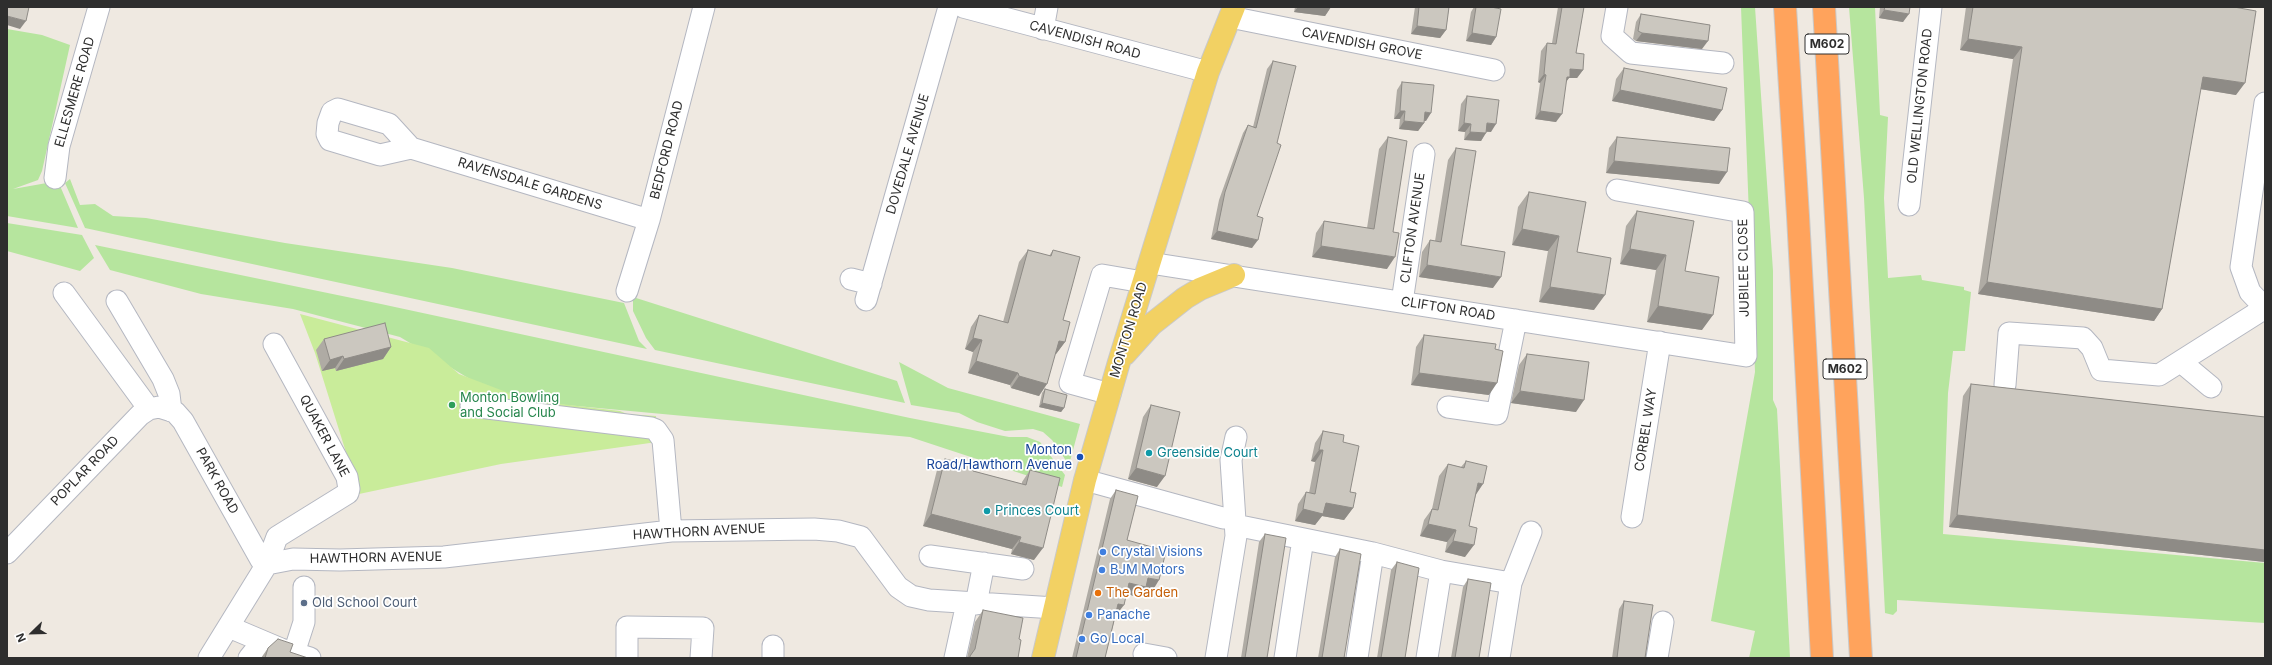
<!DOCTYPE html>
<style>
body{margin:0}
#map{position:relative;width:2272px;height:665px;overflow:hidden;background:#efe9e1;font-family:Inter,sans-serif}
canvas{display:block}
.frame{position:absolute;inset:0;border:8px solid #2e2e2e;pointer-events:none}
.north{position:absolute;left:12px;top:613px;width:40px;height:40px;-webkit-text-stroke:3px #fff;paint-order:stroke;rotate:247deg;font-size:11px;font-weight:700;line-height:16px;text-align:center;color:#2e2e2e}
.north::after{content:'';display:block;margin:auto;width:14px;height:18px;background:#2e2e2e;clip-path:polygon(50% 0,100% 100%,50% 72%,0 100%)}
</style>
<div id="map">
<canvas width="2272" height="665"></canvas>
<div class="frame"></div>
<div class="north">N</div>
</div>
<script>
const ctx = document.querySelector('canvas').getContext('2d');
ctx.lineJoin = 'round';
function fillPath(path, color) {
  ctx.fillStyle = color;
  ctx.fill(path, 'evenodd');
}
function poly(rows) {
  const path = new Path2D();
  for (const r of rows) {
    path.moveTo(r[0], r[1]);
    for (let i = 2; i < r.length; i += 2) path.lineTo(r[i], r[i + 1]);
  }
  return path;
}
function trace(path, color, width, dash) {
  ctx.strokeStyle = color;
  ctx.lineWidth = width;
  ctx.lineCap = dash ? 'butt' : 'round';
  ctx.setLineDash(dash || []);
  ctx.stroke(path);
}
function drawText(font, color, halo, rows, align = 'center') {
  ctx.font = font + ' Inter,sans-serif';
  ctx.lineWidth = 3.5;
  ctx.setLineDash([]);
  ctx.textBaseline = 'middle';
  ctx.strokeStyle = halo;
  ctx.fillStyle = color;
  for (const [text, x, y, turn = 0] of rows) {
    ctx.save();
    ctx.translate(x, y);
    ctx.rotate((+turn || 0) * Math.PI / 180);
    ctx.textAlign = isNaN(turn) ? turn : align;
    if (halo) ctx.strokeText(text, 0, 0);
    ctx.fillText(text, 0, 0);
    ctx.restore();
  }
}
fillPath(poly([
 [1741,7,1755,7,1773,271,1773,400,1777,409,1790,658,1749,658,1755,631,1711,621,1755,372],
 [1849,7,1875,7,1880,115,1888,117,1884,198,1888,278,1921,275,1922,280,1964,287,1964,290,1971,292,1965,351,1953,351,1948,393,1943,534,2265,563,2265,623,1897,600,1897,611,1893,615,1885,613,1864,198],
 [7,29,42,35,70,45,42,171,38,180,13,189,58,181,78,228,7,216],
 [70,179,80,205,95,204,113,216,146,218,285,243,452,268,624,303,639,341,647,349,85,228,65,183],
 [7,223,82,235,94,258,80,271,7,251],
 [95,245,381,304,910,418,1009,437,1027,437,1040,442,1065,475,1062,487,910,437,555,404,498,396,400,337,293,309,201,294,110,270],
 [633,297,897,381,905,403,655,350,646,338,633,311],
 [899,362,948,388,1080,424,1069,465,1052,440,1043,432,1033,429,1005,431,977,422,959,413,911,405]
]), '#b6e59e');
fillPath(poly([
 [300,314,429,348,459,374,527,400,620,411,627,414,656,416,657,442,501,464,359,494,315,353]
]), '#c9ec9a');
const minor = poly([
 [963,7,1208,72],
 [1617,7,1612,36,1631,53,1723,63],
 [1230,17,1494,70],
 [1043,29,1047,7],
 [2265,103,2241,267,2250,292,2265,308],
 [411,148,389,124,338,109,332,112,328,123,327,134,330,140,380,155,411,148,649,220],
 [55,178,59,146,99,7],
 [1909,205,1931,7],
 [1150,263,1746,356,1743,212,1617,190],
 [851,279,871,284],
 [627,291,649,220,704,7],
 [64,293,149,409],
 [866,300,949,7],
 [117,301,163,379,169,394,171,411],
 [1402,302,1424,154],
 [2181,362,2211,387],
 [2005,385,2009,333,2083,338,2092,348,2101,370,2159,375,2265,308],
 [1110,394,1070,383,1102,275,1143,282],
 [471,406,651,428,656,430,663,440,671,531],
 [1448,407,1497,414,1516,320],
 [1085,480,1223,518,1234,518],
 [1632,517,1660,342],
 [1235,525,1373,553,1441,571,1511,583],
 [7,553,140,415,149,409,159,407,175,412,183,421,261,560,267,564],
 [930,556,1023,569],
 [267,564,293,559,340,560,444,557,671,531,814,529,838,531,861,537,898,587,911,596,929,600,1055,608],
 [976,604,984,563],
 [229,627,281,649,310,658],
 [294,653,304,622,304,587],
 [1144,654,1166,658],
 [209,658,267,564,277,537,348,493,349,489,347,477,274,344],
 [249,658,262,642],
 [627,658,627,627,703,628,701,658],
 [773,658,773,646],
 [955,658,967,603],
 [1216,658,1236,536,1231,460,1236,437],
 [1285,658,1303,539],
 [1357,658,1373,553],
 [1427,658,1441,571],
 [1499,658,1511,583,1531,532],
 [1657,658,1663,622]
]);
const major = poly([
 [1125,354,1152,324,1185,298,1200,289,1234,275],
 [1043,658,1085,480,1119,362,1208,72,1234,7]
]);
const highway = poly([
 [1785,7,1798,216,1822,658],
 [1824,7,1861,658]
]);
trace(minor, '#b4b7c1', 23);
trace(major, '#c9c9c9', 24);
trace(highway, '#c9c9c9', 24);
trace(minor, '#fff', 21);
trace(major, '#f2d163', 22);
trace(highway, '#ffa35c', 22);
fillPath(poly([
 [1295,7,1331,7,1325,16,1294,12],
 [1415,7,1449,7,1446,30,1440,38,1411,34],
 [1474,7,1491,7,1496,37,1491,45,1466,41,1471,12],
 [1558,7,1584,7,1576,53,1583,70,1577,78,1569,78,1566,81,1556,122,1535,119,1540,83,1538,82,1541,51,1547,43,1552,43],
 [1880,7,1910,7,1903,22,1879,18],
 [1966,7,2234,7,2236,95,2200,89,2162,309,2154,321,1978,294,2013,59,1960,50],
 [1641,14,1702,49,1636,41,1633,39,1636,22],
 [1273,61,1257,216,1252,248,1211,239,1219,200,1243,133,1248,125,1253,127,1267,69],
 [1624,68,1722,110,1714,121,1612,101,1616,79],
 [1402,82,1426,121,1424,121,1424,123,1418,131,1399,129,1400,119,1394,119,1397,90],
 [1467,96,1491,132,1486,132,1481,141,1464,140,1465,132,1458,131,1461,104],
 [1388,137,1387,269,1312,257,1316,233,1324,221,1367,228,1379,149],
 [1617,137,1719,184,1606,173,1609,148],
 [1456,148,1461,245,1493,288,1419,277,1422,252,1430,240,1435,241,1448,160],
 [1529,192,1577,252,1594,310,1539,302,1548,251,1512,245,1518,207],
 [1637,211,1685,271,1702,330,1647,322,1656,270,1620,264,1626,226],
 [1028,250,1049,256,1053,250,1063,320,1065,342,1056,354,1055,354,1039,396,1011,388,1010,385,968,373,973,352,965,349,971,327,979,315,1003,322,1019,262],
 [1424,335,1489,395,1411,385,1416,347],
 [324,339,391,347,383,359,336,371,335,368,322,371,316,350],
 [1527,354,1576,412,1511,403,1519,365],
 [1971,384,2265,417,2265,562,1949,527,1963,396],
 [1045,389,1064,408,1061,412,1039,407,1042,393],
 [1151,405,1157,487,1128,479,1143,417],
 [1323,431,1343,442,1353,508,1344,520,1322,516,1315,525,1295,521,1298,504,1306,492,1309,493,1315,462,1311,461,1315,443],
 [945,459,973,471,1022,484,1022,482,1030,470,1034,560,1011,554,1012,549,923,526,937,470],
 [1466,461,1476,494,1469,526,1465,557,1445,552,1447,542,1420,536,1424,520,1432,509,1439,476,1448,464,1461,467],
 [1116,490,1127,540,1153,590,1145,588,1139,597,1126,594,1117,614,1116,614,1105,658,1072,658,1110,499],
 [1265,534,1267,658,1241,658,1259,542],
 [1340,549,1344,658,1318,658,1335,557],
 [1397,562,1405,658,1377,658,1391,570],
 [1468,579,1479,658,1451,658,1463,587],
 [1624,601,1645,658,1612,658,1619,609],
 [983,610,1019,639,1018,658,967,658,975,622],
 [268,648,265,658,261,658]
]), '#afaba4');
fillPath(poly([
 [1298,7,1331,7,1325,16,1294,12],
 [1884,10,1909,14,1903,22,1879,18],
 [7,16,26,21,20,29,7,25],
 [1417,26,1446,30,1440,38,1411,34],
 [1472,33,1496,37,1491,45,1466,41],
 [1642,33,1708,41,1702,49,1636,41],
 [1968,39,2022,47,2013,59,1960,50],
 [1570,69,1583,70,1577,78,1569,78,1564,85],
 [1544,74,1546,75,1540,83,1538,82],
 [2203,77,2245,83,2236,95,2194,88],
 [1620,90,1722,110,1714,121,1612,101],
 [1400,111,1405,111,1400,119,1394,119],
 [1540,111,1562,114,1556,122,1535,119],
 [1425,112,1431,113,1426,121,1419,120],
 [1404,121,1424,123,1418,131,1399,129],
 [1464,123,1471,124,1465,132,1458,131],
 [1487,123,1496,124,1491,132,1482,131],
 [1470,132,1486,133,1481,141,1464,140],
 [1614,161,1727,172,1719,184,1606,173],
 [1522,229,1559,236,1548,251,1512,245],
 [1217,231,1258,240,1252,248,1211,239],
 [1321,246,1395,257,1387,269,1312,257],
 [1630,249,1666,255,1656,270,1620,264],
 [1427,265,1501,277,1493,288,1419,277],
 [1987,282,2162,309,2154,321,1978,294],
 [1550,287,1605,295,1594,310,1539,302],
 [1658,306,1713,315,1702,330,1647,322],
 [973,338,982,340,973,352,965,349],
 [1059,341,1065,342,1056,354,1051,352],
 [391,347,383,359,336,371,344,359],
 [343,356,335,368,322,371,330,360],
 [976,361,1018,373,1010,385,968,373],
 [1419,373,1497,383,1489,395,1411,385],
 [1019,376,1047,384,1039,396,1011,388],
 [1520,391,1584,400,1576,412,1511,403],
 [1042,403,1064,408,1061,412,1039,407],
 [1319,450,1323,450,1315,462,1311,461],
 [1136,468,1165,476,1157,487,1128,479],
 [1478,483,1483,484,1475,496],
 [1326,503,1353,508,1344,520,1322,516,1315,525,1295,521,1303,509],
 [931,514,1021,537,1012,549,923,526],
 [1957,515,2265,550,2265,562,1949,527],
 [1428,524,1456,530,1447,542,1420,536],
 [1453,541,1474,545,1465,557,1445,552],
 [1019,542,1043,548,1034,560,1011,554],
 [1148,578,1159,580,1153,590,1145,588,1139,597,1122,593,1129,583],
 [1118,604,1124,605,1117,614,1112,613]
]), '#8e8b86');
const building = poly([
 [7,7,29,7,26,21,7,16,7,7],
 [1419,7,1449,7,1446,30,1417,26,1419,7],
 [1476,7,1491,7,1501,9,1496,37,1472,33,1476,7],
 [1562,7,1584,7,1576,53,1584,54,1583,70,1570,69,1570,77,1567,77,1562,114,1540,111,1546,75,1544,74,1547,43,1556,44,1562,7],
 [1885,7,1910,7,1909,14,1884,10,1885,7],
 [1973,7,2234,7,2256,11,2245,83,2203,77,2162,309,1987,282,2022,47,1968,39,1973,7],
 [1641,14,1710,25,1708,41,1642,33,1638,31,1641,14],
 [1273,61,1296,66,1277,143,1281,145,1257,216,1263,218,1258,240,1217,231,1225,192,1248,125,1256,128,1273,61],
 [1624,68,1727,88,1722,110,1620,90,1624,68],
 [1402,82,1434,85,1431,113,1425,112,1424,123,1404,121,1405,111,1400,111,1402,82],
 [1467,96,1499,100,1496,124,1487,123,1486,133,1470,132,1471,124,1464,123,1467,96],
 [1388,137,1407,141,1393,232,1399,233,1395,257,1321,246,1324,221,1374,229,1388,137],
 [1617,137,1730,148,1727,172,1614,161,1617,137],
 [1456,148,1476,151,1461,245,1505,252,1501,277,1427,265,1430,240,1441,242,1456,148],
 [1529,192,1586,202,1577,252,1611,258,1605,295,1550,287,1559,236,1522,229,1529,192],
 [1637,211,1694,221,1685,271,1719,277,1713,315,1658,306,1666,255,1630,249,1637,211],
 [1028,250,1051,256,1053,250,1080,257,1063,320,1070,322,1065,342,1059,341,1047,384,1019,376,1018,373,976,361,982,340,973,338,979,315,1008,323,1028,250],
 [385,323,391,347,344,359,343,356,330,360,324,339,385,323],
 [1424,335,1496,344,1495,349,1503,351,1497,383,1419,373,1424,335],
 [1527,354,1589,362,1584,400,1520,391,1527,354],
 [1971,384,2265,417,2265,550,1957,515,1971,384],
 [1045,389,1067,395,1064,408,1042,403,1045,389],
 [1151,405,1180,412,1165,476,1136,468,1151,405],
 [1323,431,1344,435,1343,442,1359,446,1350,492,1356,493,1353,508,1326,503,1323,514,1303,509,1306,492,1315,494,1323,450,1319,450,1323,431],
 [945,459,974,466,973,471,1026,485,1030,470,1060,478,1043,548,1019,542,1021,537,931,514,945,459],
 [1466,461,1487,466,1483,484,1478,483,1469,526,1477,528,1474,545,1453,541,1456,530,1428,524,1432,509,1438,510,1448,464,1464,468,1466,461],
 [1116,490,1138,496,1127,540,1166,551,1159,580,1148,578,1146,587,1129,583,1124,605,1118,604,1105,658,1076,658,1116,490],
 [1265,534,1286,538,1267,658,1245,658,1265,534],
 [1340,549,1361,554,1344,658,1322,658,1340,549],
 [1397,562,1419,568,1405,658,1381,658,1397,562],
 [1468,579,1491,583,1479,658,1455,658,1468,579],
 [1624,601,1653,605,1645,658,1617,658,1624,601],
 [983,610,1023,618,1019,639,1021,640,1018,658,970,658,970,656,975,649,983,610],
 [278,639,293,644,290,652,308,658,265,658,268,648,278,639]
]);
fillPath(building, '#cbc7bf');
trace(building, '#8e8b86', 1);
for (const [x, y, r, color] of [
 [452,405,4,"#2e9e5b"],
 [1149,453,4,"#0f9aa8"],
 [1080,457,4,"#1a4fb4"],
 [987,511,4,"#0f9aa8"],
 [1103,552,4,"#3f7fe0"],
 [1102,570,4,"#3f7fe0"],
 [1098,593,4,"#e8710a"],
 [304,603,4,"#5c6f8a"],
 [1089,615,4,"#3f7fe0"],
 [1082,639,4,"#3f7fe0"]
]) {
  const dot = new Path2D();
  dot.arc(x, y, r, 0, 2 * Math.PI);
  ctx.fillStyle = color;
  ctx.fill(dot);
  trace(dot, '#fff', 1.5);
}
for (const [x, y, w] of [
 [1827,44,44],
 [1845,369,44]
]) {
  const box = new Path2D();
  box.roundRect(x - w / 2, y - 10, w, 20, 3);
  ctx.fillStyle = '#fff';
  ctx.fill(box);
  trace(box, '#2e2e2e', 1);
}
drawText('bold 12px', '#2e2e2e', null, [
 ["M602",1827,44],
 ["M602",1845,369]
]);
drawText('13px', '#2e2e2e', '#fff', [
 ["CAVENDISH ROAD",1085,40,15],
 ["CAVENDISH GROVE",1362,44,11],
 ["ELLESMERE ROAD",75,92,-74],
 ["OLD WELLINGTON ROAD",1920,106,-84],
 ["BEDFORD ROAD",667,150,-76],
 ["DOVEDALE AVENUE",908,154,-74],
 ["RAVENSDALE GARDENS",530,184,17],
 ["CLIFTON AVENUE",1413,228,-82],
 ["JUBILEE CLOSE",1744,268,-91],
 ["CLIFTON ROAD",1448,309,9],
 ["MONTON ROAD",1129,330,-73],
 ["CORBEL WAY",1646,430,-81],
 ["QUAKER LANE",324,436,62],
 ["POPLAR ROAD",85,471,-46],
 ["PARK ROAD",217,481,61],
 ["HAWTHORN AVENUE",699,532,-3],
 ["HAWTHORN AVENUE",376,558,-1]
]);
drawText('13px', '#27864d', '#fff', [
 ["Monton Bowling",460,398],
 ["and Social Club",460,413]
], 'left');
drawText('13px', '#164399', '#fff', [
 ["Monton",1072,450],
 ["Road/Hawthorn Avenue",1072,465]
], 'right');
drawText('13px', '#0d838f', '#fff', [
 ["Greenside Court",1157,453],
 ["Princes Court",995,511]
], 'left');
drawText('13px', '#366cbe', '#fff', [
 ["Crystal Visions",1111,552],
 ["BJM Motors",1110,570],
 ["Panache",1097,615],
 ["Go Local",1090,639]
], 'left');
drawText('13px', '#c56008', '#fff', [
 ["The Garden",1106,593]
], 'left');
drawText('13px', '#4e5e75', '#fff', [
 ["Old School Court",312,603]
], 'left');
</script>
